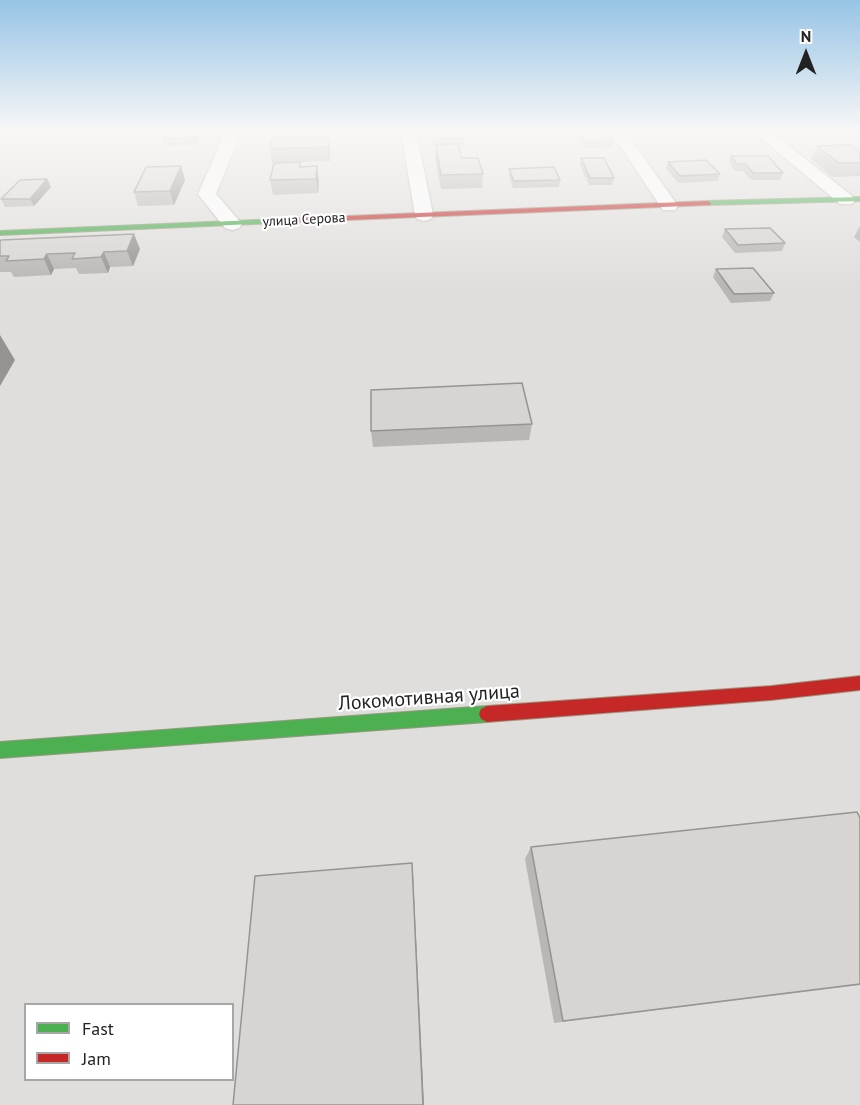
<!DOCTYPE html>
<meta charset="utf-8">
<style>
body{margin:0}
#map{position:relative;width:860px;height:1105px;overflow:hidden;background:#f0eeeb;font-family:"PT Sans",sans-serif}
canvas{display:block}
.legend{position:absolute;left:24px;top:1003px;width:210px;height:78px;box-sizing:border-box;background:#fff;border:2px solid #a7a7a7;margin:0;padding:8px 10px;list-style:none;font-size:18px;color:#222}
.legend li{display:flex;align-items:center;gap:12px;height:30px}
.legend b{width:30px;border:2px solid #a7a7a7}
.north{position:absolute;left:776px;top:24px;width:60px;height:60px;-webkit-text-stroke:4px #fff;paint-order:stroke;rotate:0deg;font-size:16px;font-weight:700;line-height:24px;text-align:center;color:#222}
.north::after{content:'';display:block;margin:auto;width:21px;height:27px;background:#222;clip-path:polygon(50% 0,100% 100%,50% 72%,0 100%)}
</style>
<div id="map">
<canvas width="860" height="1105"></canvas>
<ul class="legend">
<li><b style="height:8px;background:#4caf50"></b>Fast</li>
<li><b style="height:8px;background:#c62828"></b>Jam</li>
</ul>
<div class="north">N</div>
</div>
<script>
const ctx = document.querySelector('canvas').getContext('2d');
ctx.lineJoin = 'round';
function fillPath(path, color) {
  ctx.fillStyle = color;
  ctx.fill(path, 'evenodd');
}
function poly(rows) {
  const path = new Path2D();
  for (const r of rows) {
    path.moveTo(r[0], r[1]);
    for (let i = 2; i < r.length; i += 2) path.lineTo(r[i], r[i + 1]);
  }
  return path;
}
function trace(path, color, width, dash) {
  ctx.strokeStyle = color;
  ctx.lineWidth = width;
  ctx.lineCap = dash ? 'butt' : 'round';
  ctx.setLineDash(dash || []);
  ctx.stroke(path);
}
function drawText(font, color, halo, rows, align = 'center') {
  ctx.font = font + ' "PT Sans",sans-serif';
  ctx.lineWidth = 4.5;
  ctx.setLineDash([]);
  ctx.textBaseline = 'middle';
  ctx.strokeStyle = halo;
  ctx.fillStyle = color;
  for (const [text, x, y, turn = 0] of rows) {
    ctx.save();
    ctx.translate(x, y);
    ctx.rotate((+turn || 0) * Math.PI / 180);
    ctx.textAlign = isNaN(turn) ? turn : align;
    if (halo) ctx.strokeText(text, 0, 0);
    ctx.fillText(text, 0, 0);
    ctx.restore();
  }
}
fillPath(poly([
 [0,131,860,131,860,1105,0,1105],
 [26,1004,232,1004,232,1080,26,1080]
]), '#dfdedc');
const street = poly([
 [226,131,241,131,216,194,242,224,239,228,232,230,225,228,198,194,226,131],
 [401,131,416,131,433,215,431,219,424,221,417,219,415,215,401,131],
 [610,131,625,131,678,206,675,210,663,210,610,131],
 [753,131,770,131,852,196,855,200,852,204,840,204,753,131]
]);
const fast = poly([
 [860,197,860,201,707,205,703,203,707,201,860,197],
 [302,218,303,220,299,222,0,235,0,231,302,218],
 [487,706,493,709,495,714,493,719,487,722,0,758,0,742,487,706]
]);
const jam = poly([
 [707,201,711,203,710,205,299,222,295,220,299,218,707,201],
 [860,676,860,690,771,700,487,722,481,719,479,714,481,709,487,706,771,686,860,676]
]);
trace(street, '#c9c8c7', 3);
trace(fast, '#999a82', 2);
trace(jam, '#999a82', 2);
fillPath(street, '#fdfcfc');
fillPath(fast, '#4caf50');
fillPath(jam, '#c62828');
fillPath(poly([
 [201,131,195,145,165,146,163,139],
 [275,131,315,131,315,137,276,137],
 [373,131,410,131,410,137,374,138],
 [431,131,465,138,464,145,459,145,462,158,483,174,482,188,441,189,435,158,436,146,433,146],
 [577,131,607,131,613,140,612,147,584,148,576,134],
 [708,131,763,131,760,139,717,140],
 [782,131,832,131,830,136,789,137],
 [329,137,330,150,330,161,300,162,301,167,319,180,318,193,273,195,270,180,274,163,272,163,270,149],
 [817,146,860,151,860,176,832,177,811,159],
 [731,156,783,173,780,180,751,180,743,171,735,171,729,163],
 [581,158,614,178,612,185,589,185,580,165],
 [668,162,720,174,718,181,678,183,666,169],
 [181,166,185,180,174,205,138,206,134,192],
 [509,169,560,180,559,187,513,188,509,176],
 [47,179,51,187,34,206,5,207,1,199],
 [860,226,860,242,854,237],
 [725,229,785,243,782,251,735,253,722,237],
 [0,242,140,249,133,266,110,267,108,273,79,274,76,268,54,269,51,275,14,277,11,272,0,272],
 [716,269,774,293,770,301,731,303,713,277],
 [532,424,529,440,373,447,371,431],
 [860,818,860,985,554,1023,525,859,531,847]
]), '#b9b6b5');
fillPath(poly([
 [196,131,201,131,195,145,193,138],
 [329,137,330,150,330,161,328,147],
 [181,166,185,180,174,205,170,191],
 [317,166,319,180,318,193,316,179],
 [47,179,51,187,34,206,30,199],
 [134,234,140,249,133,266,127,251],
 [104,252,110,267,108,273,101,257],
 [47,254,54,269,51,275,44,259],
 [0,335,15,360,0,386],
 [412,863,413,875,424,1105,423,1105]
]), '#969493');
const building = poly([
 [167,131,196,131,193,138,163,139,167,131],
 [432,131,463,131,465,138,433,139,432,131],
 [580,131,607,131,613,140,585,141,580,131],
 [329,137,328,147,270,149,272,138,329,137],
 [458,144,462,158,478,158,483,174,441,175,436,145,458,144],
 [851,145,860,151,860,163,839,163,817,146,851,145],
 [731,156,768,156,783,173,753,173,746,164,737,164,731,156],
 [581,158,604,158,614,178,590,178,581,158],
 [706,160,720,174,680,176,668,162,706,160],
 [300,162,300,167,317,166,316,179,270,180,274,163,300,162],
 [181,166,170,191,134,192,146,167,181,166],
 [554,167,560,180,514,181,509,169,554,167],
 [47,179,30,199,1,199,20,180,47,179],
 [770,228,785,243,738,245,725,229,770,228],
 [134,234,127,251,104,252,101,257,72,259,75,253,47,254,44,259,6,261,9,256,0,256,0,242,1,240,134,234],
 [753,268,774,293,734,294,716,269,753,268],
 [522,383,532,424,371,431,371,390,522,383],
 [857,812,860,818,860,984,563,1021,531,847,857,812],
 [412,863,423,1105,233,1105,255,876,412,863]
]);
fillPath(building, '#d7d4d2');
trace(building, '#969493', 1.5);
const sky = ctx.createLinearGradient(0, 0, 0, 286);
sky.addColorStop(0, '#97c4e6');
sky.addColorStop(0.46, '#f8f7f6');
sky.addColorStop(1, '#f8f7f600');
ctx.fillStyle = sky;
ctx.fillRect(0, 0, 860, 286);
drawText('14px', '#222', '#fff', [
 ["улица Серова",304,220,-3]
]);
drawText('20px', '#222', '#fff', [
 ["Локомотивная улица",429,698,-4]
]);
</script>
